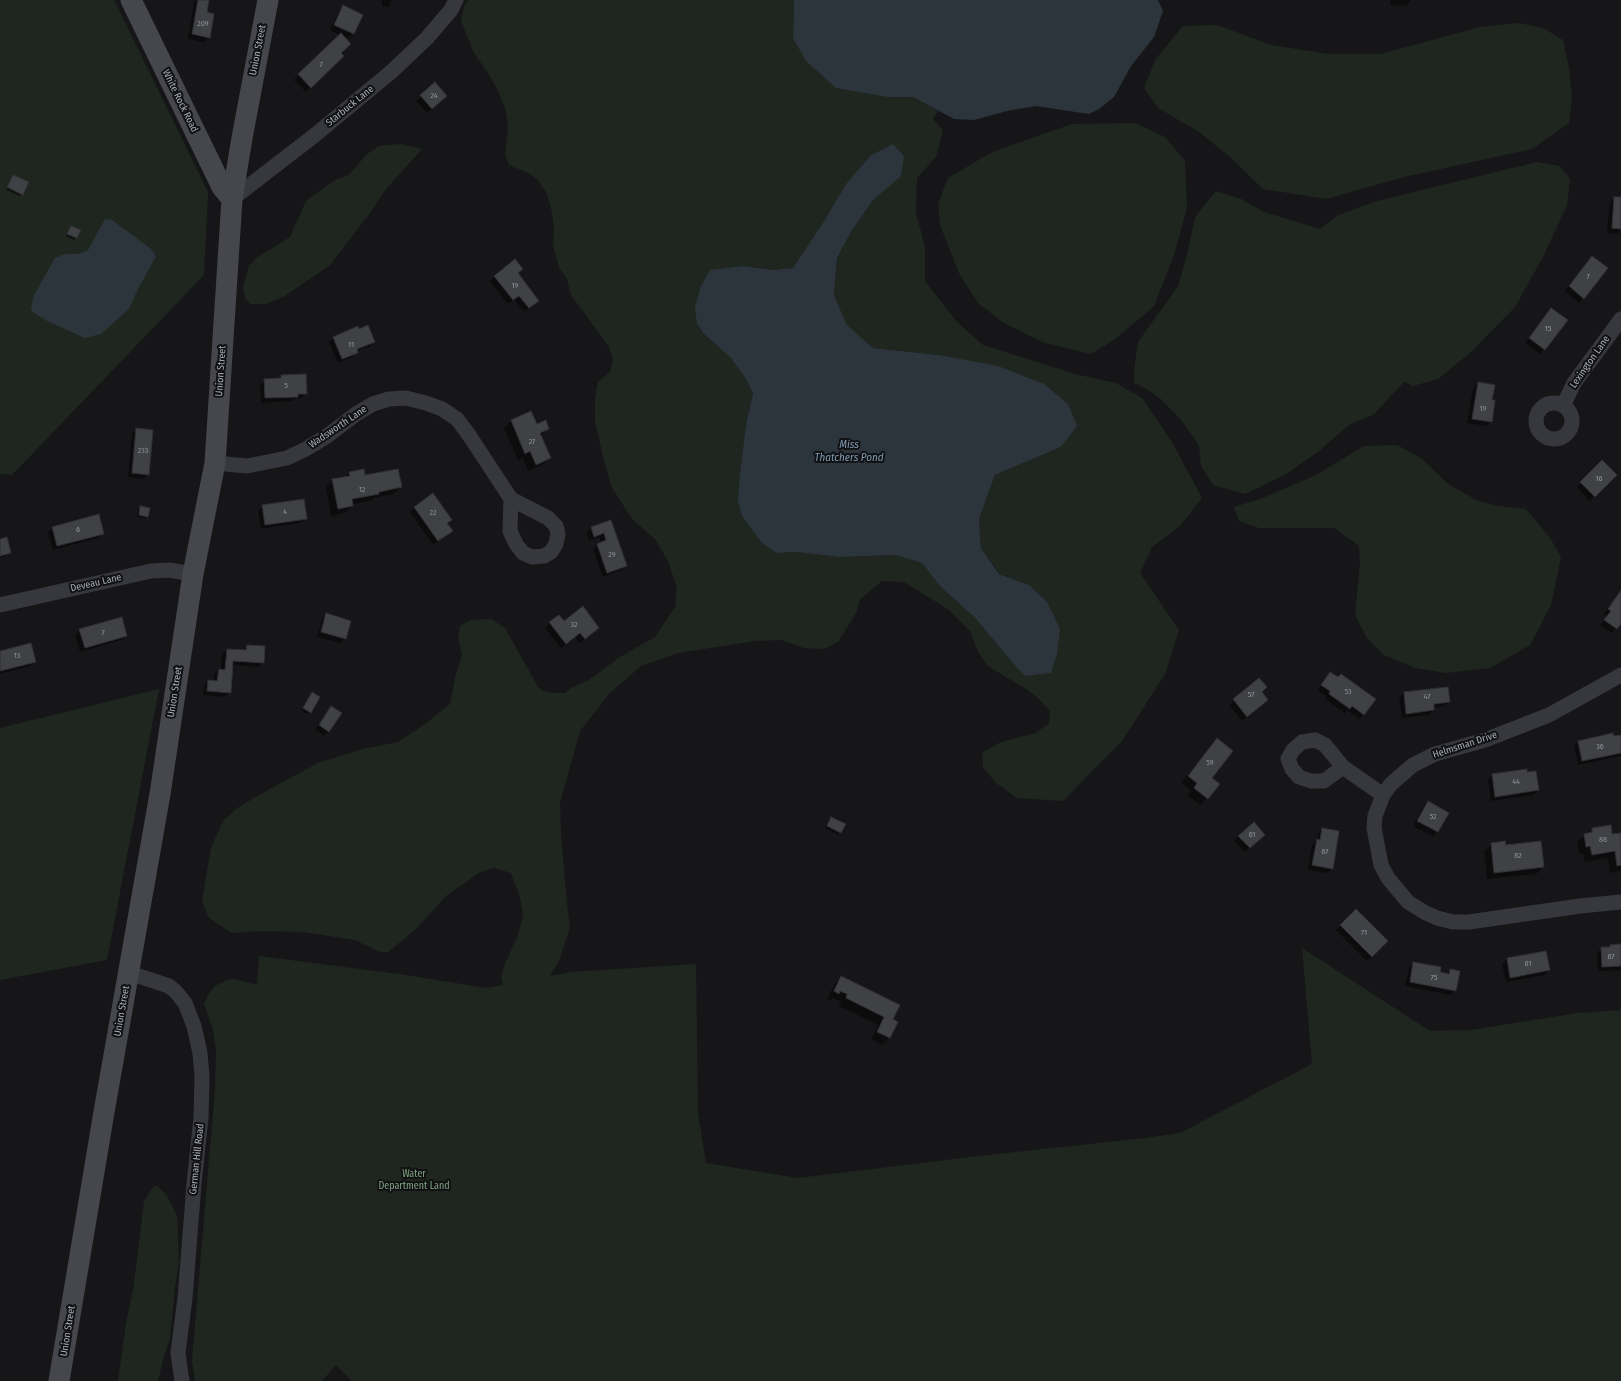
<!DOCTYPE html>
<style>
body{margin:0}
canvas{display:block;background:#161618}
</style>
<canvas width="1621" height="1381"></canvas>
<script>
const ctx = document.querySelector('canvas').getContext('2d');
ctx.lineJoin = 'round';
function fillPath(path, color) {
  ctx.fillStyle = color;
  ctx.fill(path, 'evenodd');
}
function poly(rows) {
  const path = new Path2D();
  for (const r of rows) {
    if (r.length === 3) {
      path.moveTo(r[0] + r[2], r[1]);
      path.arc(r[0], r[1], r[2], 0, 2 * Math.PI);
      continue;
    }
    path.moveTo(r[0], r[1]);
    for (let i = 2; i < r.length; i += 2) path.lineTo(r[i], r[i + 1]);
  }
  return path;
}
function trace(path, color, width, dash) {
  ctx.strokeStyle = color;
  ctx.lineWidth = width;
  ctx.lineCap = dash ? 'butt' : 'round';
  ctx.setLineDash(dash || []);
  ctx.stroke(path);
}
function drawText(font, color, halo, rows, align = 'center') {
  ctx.font = font + ' "Fira Sans Condensed",sans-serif';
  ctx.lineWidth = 4;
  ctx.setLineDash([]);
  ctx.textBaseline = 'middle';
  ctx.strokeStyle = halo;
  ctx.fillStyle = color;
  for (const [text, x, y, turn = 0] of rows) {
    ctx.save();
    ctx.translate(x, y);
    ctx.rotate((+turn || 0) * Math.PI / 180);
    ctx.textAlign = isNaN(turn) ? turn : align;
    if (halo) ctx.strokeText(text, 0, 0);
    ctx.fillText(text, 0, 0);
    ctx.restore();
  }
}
fillPath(poly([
 [0,0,114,0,208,192,204,275,12,475,0,474],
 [468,0,794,0,793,38,888,97,913,97,938,111,933,119,943,130,936,157,917,178,916,213,925,247,925,281,957,322,983,345,1075,374,1116,383,1142,398,1172,442,1202,498,1180,526,1152,547,1140,573,1179,630,1165,674,1122,741,1063,801,1017,798,996,783,983,767,982,753,1001,742,1036,733,1049,723,1050,711,1037,697,1026,689,988,666,978,652,970,631,949,610,904,582,882,581,860,599,856,613,838,642,824,649,804,648,782,640,755,641,678,653,641,666,609,694,580,731,560,803,561,833,567,904,570,927,559,961,550,976,571,972,696,964,698,1113,706,1163,798,1178,979,1156,1145,1138,1180,1133,1312,1064,1302,948,1430,1031,1471,1030,1578,1013,1621,1010,1621,1381,352,1381,336,1365,322,1381,195,1381,192,1361,215,1089,216,1050,213,1030,204,1004,208,995,215,986,227,980,235,979,257,985,259,956,399,974,486,988,503,985,501,977,505,964,518,935,523,916,520,897,511,873,494,868,480,872,446,896,415,930,388,952,380,952,355,940,303,932,261,931,232,933,209,918,202,901,211,848,223,821,236,809,257,796,318,763,363,749,398,742,425,724,450,704,455,678,462,655,458,639,460,626,471,620,491,619,505,628,538,687,543,691,552,693,565,693,571,688,589,680,620,657,655,637,675,607,677,588,668,561,655,539,632,519,611,486,602,452,595,421,595,397,598,382,610,372,613,360,609,347,571,295,567,279,559,268,553,244,554,228,551,207,546,192,537,179,528,173,509,165,505,155,508,127,505,107,498,91,488,73,474,53,461,21,464,6],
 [870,156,901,175,873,200,851,232,837,258,834,295,847,325,873,348,939,355,1077,426,1061,447,995,475,979,519,981,548,1000,574,1029,585,1051,673,1026,676,1024,675,1017,668,975,618,939,585,922,563,895,555,839,557,797,552,777,553,740,473,746,424,753,394,746,379,730,357,705,335,743,266,773,270,793,268,824,221,846,184],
 [1519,23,1543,28,1563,40,1569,68,1572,99,1569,123,1532,149,1404,177,1326,199,1263,189,1230,157,1199,132,1158,108,1144,88,1155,60,1183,26,1217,25,1271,45,1329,54,1381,54,1480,27],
 [1135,123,1165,137,1185,161,1187,208,1174,255,1154,306,1114,340,1091,354,1045,343,1004,323,978,303,959,273,940,225,938,204,948,178,992,152,1072,124],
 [400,144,422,149,386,189,370,213,330,265,285,296,266,304,250,304,245,298,243,287,249,266,256,258,290,237,306,201,335,180,349,175,366,155,379,146],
 [1537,162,1560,166,1570,179,1567,205,1543,257,1515,307,1470,353,1438,379,1413,386,1404,382,1374,414,1349,425,1319,451,1286,474,1245,494,1213,485,1201,466,1199,445,1181,420,1162,400,1147,389,1134,383,1134,371,1138,342,1178,286,1187,255,1195,217,1216,191,1241,199,1264,212,1320,229,1338,215,1377,201],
 [1397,445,1421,458,1448,484,1476,500,1498,506,1526,509,1550,538,1561,557,1551,605,1530,645,1490,668,1446,673,1415,668,1384,655,1367,638,1355,615,1360,564,1359,546,1334,528,1259,528,1239,521,1234,507,1263,498,1316,475,1364,446],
 [159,689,107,960,0,980,0,728],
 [154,1186,157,1186,166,1194,177,1216,179,1261,175,1287,170,1339,164,1356,158,1381,118,1381,126,1323,133,1291,144,1201]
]), '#1e261f');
fillPath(poly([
 [794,0,1158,0,1163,11,1154,37,1131,66,1114,97,1099,109,1089,114,1036,106,1007,111,974,120,954,119,913,97,888,97,836,88,806,61,793,38],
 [893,144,904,156,901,176,873,200,851,232,837,258,834,295,847,325,873,348,939,355,998,366,1044,384,1068,404,1077,426,1061,447,995,475,979,519,981,548,999,574,1029,585,1047,602,1060,629,1057,654,1051,673,1026,676,1024,675,1017,668,975,618,939,585,922,563,895,555,839,557,797,552,777,553,762,543,742,516,738,500,740,473,746,424,753,394,746,379,730,357,705,335,697,324,695,307,701,286,710,270,743,266,773,270,793,268,824,221,846,184,870,156],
 [105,219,112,220,151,249,156,256,136,293,129,309,101,334,85,338,47,321,33,312,31,308,34,295,55,258,65,254,78,254,88,250]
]), '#2c353c');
fillPath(poly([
 [197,0,208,0,206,13,209,37,204,42,188,39,194,2],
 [382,0,391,0,390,5,388,7,382,6],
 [1391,0,1411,0,1406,6,1390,5],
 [343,7,362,15,353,34,348,38,342,36,340,53,342,56,306,92,294,80,340,35,330,30,339,11],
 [435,84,442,101,427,113,416,101],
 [13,176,22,194,20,196,6,190],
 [1615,198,1621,198,1621,230,1617,234,1607,233,1610,202],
 [71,227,79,231,74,240,66,236],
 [1592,257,1584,298,1579,303,1565,291],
 [517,274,538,300,524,312,514,299,508,304,490,281,495,276],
 [1551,309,1566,320,1540,354,1525,343],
 [333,338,374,341,370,346,357,351,352,357,338,363,329,342],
 [282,376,306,393,302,398,295,398,293,401,261,403,260,385,265,380,279,379],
 [1478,383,1491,400,1491,422,1486,426,1467,423,1473,388],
 [530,413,536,426,548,428,541,436,550,458,542,465,528,471,523,458,518,460,504,428,511,421],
 [137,429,148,474,143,479,128,477,132,434],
 [1602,462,1615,475,1590,501,1577,487],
 [363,470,364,476,401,487,393,494,374,498,371,501,352,504,352,506,345,513,331,516,326,487,333,480,345,478,349,473],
 [432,495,450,520,447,524,452,531,433,545,410,512],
 [263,506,306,518,301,523,261,529,258,511],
 [140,507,147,516,145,518,137,517,138,509],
 [611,521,626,565,622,570,603,577,593,549,601,543,599,537,589,541,587,533,591,528],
 [53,527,103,533,98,538,53,550,48,532],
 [0,540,10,552,5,557,0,558],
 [1621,589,1621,625,1619,625,1612,633,1600,625,1607,616,1604,614],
 [326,614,350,621,345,639,340,643,317,637,322,619],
 [550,623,564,623,593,632,580,643,575,637,561,648,545,628],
 [80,630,126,635,121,640,80,652,75,635],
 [247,646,263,663,258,667,232,665,230,692,225,697,203,695,204,685,209,681,214,681,214,675,219,670,221,670,222,654,227,650,243,650],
 [0,652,35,662,30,666,0,674],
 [1331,673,1364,714,1359,719,1347,710,1345,713,1325,699,1326,696,1317,690],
 [1259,679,1263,704,1242,721,1229,705],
 [312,693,310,712,308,714,302,711],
 [1404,693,1449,702,1444,706,1433,708,1433,710,1429,715,1402,718,1399,698],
 [332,707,329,731,324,736,315,730],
 [1621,736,1621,756,1578,765,1574,746,1578,742],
 [1217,739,1207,798,1200,805,1187,795,1191,790,1181,783],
 [1526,773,1538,790,1534,795,1491,801,1488,780,1492,775],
 [1428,802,1448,813,1437,832,1433,836,1413,826,1423,807],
 [830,820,844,825,838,835,825,828],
 [1322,829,1332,868,1327,873,1308,870,1312,845,1317,840,1318,834],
 [1592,829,1611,835,1621,834,1621,871,1610,873,1608,858,1585,862,1583,853,1579,853,1577,842],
 [1239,836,1260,839,1245,852,1234,841],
 [1492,844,1505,846,1543,867,1536,874,1487,879,1484,851],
 [1356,910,1387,941,1367,961,1336,930],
 [1611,946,1621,946,1621,970,1598,971,1597,953,1602,948,1608,948],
 [1545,952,1549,970,1544,975,1506,982,1502,964,1507,959],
 [1414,963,1439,973,1446,974,1450,970,1455,990,1450,995,1405,986,1409,968],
 [841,977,891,1020,889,1037,882,1045,871,1039,878,1025,839,1006,841,1002,833,998,831,1000,827,999,834,985]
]), '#0007');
const building = poly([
 [198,0,209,0,207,12,214,14,210,38,192,34,198,0],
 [343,5,363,15,354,34,334,25,343,5],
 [341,33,351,44,341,53,344,56,311,88,298,74,341,33],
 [435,82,447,96,432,109,420,95,435,82],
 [13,175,29,182,23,195,7,187,13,175],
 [1614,197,1621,197,1621,229,1612,228,1614,197],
 [71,226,81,230,77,238,67,234,71,226],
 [1592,256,1608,268,1584,299,1569,286,1592,256],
 [515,259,523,269,518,273,539,301,529,308,519,296,513,300,494,276,515,259],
 [1551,308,1568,320,1545,350,1529,338,1551,308],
 [368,325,375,342,357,349,358,353,342,359,333,337,358,326,359,329,368,325],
 [306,374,307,394,298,394,298,397,265,398,264,379,281,378,281,375,306,374],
 [1478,382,1495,385,1492,400,1495,400,1492,422,1472,419,1478,382],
 [531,411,537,424,546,420,549,429,540,433,551,458,536,465,530,451,525,454,511,420,531,411],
 [136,428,153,430,149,475,132,473,136,428],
 [1602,460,1617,475,1595,497,1580,482,1602,460],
 [364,469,365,475,398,469,402,487,379,492,379,494,352,499,353,506,338,509,332,479,350,476,349,472,364,469],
 [433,493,452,520,447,523,453,531,438,541,414,507,433,493],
 [304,499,307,519,265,525,262,505,304,499],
 [140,506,150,508,148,517,139,515,140,506],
 [99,514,104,534,57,546,52,527,99,514],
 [611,520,627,566,607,573,597,544,606,540,604,533,594,537,591,527,611,520],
 [7,537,11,553,0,556,0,539,7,537],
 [1621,590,1621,624,1617,629,1604,620,1611,611,1608,609,1621,590],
 [583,606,599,628,585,639,580,633,566,644,549,622,559,615,564,621,583,606],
 [326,613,351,621,346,639,321,632,326,613],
 [122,617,127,636,85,648,79,629,122,617],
 [31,643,36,662,0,671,0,651,31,643],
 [247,645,265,646,264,663,233,661,231,693,207,691,208,680,217,681,219,669,225,670,227,649,246,650,247,645],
 [1330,672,1338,677,1341,674,1376,699,1364,715,1352,706,1350,709,1329,694,1330,691,1321,685,1330,672],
 [1259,678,1267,687,1262,692,1268,700,1247,717,1233,699,1259,678],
 [1448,687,1450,702,1434,704,1434,710,1406,714,1404,692,1448,687],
 [312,692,320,697,311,713,303,708,312,692],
 [331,706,342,713,329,732,319,725,331,706],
 [1613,733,1614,736,1621,735,1621,753,1582,761,1578,741,1613,733],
 [1217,738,1233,751,1212,778,1220,784,1208,799,1194,788,1197,783,1188,776,1217,738],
 [1527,769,1527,772,1536,771,1539,790,1495,797,1492,774,1527,769],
 [1428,801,1449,813,1438,832,1417,821,1428,801],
 [831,817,846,824,841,833,827,826,831,817],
 [1254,822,1265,835,1250,848,1238,836,1254,822],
 [1611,825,1612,834,1621,833,1621,865,1617,866,1615,851,1592,855,1590,846,1586,847,1584,834,1592,832,1592,828,1611,825],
 [1322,828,1339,831,1333,869,1312,865,1317,839,1320,840,1322,828],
 [1505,841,1506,845,1541,841,1544,867,1494,873,1491,843,1505,841],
 [1356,909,1388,941,1372,957,1340,925,1356,909],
 [1621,944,1621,966,1602,967,1601,947,1610,947,1610,945,1621,944],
 [1546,951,1550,970,1510,978,1507,958,1546,951],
 [1413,962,1441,967,1440,972,1449,974,1450,969,1460,971,1456,991,1410,982,1413,962],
 [841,976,900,1005,893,1019,898,1022,890,1038,877,1032,884,1017,846,998,847,994,840,991,839,994,834,991,841,976]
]);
fillPath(building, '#404145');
trace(building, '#303034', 1);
trace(poly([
 [232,199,315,135,391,72,427,38,451,10,456,0],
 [1554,421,18],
 [1563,406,1574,383,1621,319],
 [215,463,247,466,287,458,304,450,327,436,356,414,373,404,389,399,406,398,426,403,442,409,457,419,469,435,511,499,548,518,556,526,558,534,556,544,551,552,544,556,532,557,523,553,516,544,510,531,511,499],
 [0,605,151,571,169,570,193,574],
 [1621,675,1549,715,1485,740,1435,754,1413,765,1391,784,1383,795,1375,816,1374,828,1381,865,1388,878,1408,902,1424,912,1437,918,1453,922,1469,922,1580,906,1621,902],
 [1315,740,1325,745,1343,767,1324,781,1311,781,1299,777,1292,769,1288,759,1293,750,1302,742,1315,740],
 [1343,767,1383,795],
 [129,973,169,986,176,992,185,1003,194,1026,200,1053,202,1076,201,1118,194,1184,185,1298,178,1353,182,1381]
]), '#37383d', 15);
trace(poly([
 [131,0,222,187,232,199],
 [59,1381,104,1112,160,794,193,574,215,463,232,199,242,138,268,0]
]), '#45474d', 21);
drawText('8px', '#8e929b', null, [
 ["209",203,24],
 ["7",321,65],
 ["24",434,96],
 ["7",1588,277],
 ["19",515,286],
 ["15",1548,329],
 ["11",351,345],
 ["5",286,386],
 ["19",1483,409],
 ["27",532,442],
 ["233",143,451],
 ["16",1599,479],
 ["12",362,490],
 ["4",285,512],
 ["22",433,513],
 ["6",78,530],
 ["29",612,555],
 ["32",574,625],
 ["7",103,633],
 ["13",17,656],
 ["53",1348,692],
 ["57",1251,695],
 ["47",1427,697],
 ["36",1600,747],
 ["59",1210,763],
 ["44",1516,782],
 ["52",1433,817],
 ["61",1252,835],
 ["88",1603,840],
 ["67",1325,852],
 ["82",1518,856],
 ["71",1364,933],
 ["87",1611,957],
 ["81",1528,964],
 ["75",1434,978]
]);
drawText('10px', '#a8adb8', '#111113', [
 ["Union Street",258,50,-79],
 ["White Rock Road",180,101,64],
 ["Starbuck Lane",350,106,-39],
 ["Lexington Lane",1590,362,-55],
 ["Union Street",221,371,-86],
 ["Wadsworth Lane",338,427,-34],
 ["Deveau Lane",96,583,-13],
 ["Union Street",175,692,-81],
 ["Helmsman Drive",1465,745,-18],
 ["Union Street",122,1011,-80],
 ["German Hill Road",197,1159,-84],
 ["Union Street",68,1331,-81]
]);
drawText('10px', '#7fa381', '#111113', [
 ["Water",414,1174],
 ["Department Land",414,1186]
]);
drawText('italic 11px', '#7f9bb3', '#111113', [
 ["Miss",849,445],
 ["Thatchers Pond",849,458]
]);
</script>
